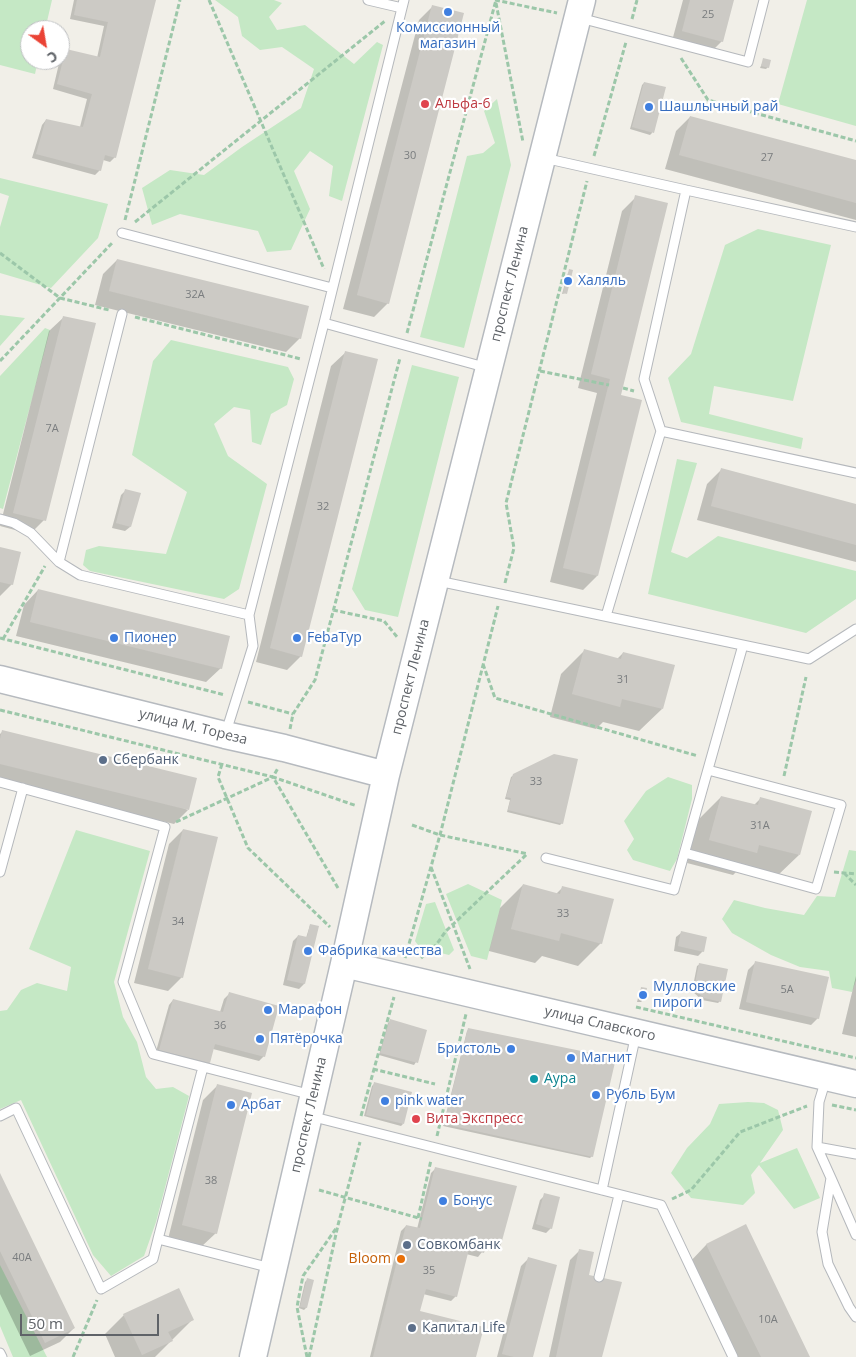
<!DOCTYPE html>
<meta charset="utf-8">
<style>
body{margin:0}
#map{position:relative;width:856px;height:1357px;overflow:hidden;background:#f1efe8;font-family:"Open Sans",sans-serif}
canvas{display:block}
.north{position:absolute;left:20px;top:20px;width:50px;height:50px;box-sizing:border-box;background:#fff;border:1px solid #bfc1c3;border-radius:50%;rotate:148deg;font-size:14px;font-weight:700;line-height:20px;text-align:center;color:#5f6368}
.north::after{content:'';display:block;margin:auto;width:18px;height:22px;background:#ea4335;clip-path:polygon(50% 0,100% 100%,50% 72%,0 100%)}
.scale{position:absolute;left:20px;top:1314px;width:139px;height:22px;box-sizing:border-box;border:2px solid #5f6368;border-top:0;padding-left:6px;font-size:15px;line-height:18px;white-space:nowrap;color:#5f6368;-webkit-text-stroke:4px #fff;paint-order:stroke}
</style>
<div id="map">
<canvas width="856" height="1357"></canvas>
<div class="north">С</div>
<div class="scale">50 m</div>
</div>
<script>
const ctx = document.querySelector('canvas').getContext('2d');
ctx.lineJoin = 'round';
function fillPath(path, color) {
  ctx.fillStyle = color;
  ctx.fill(path, 'evenodd');
}
function poly(rows) {
  const path = new Path2D();
  for (const r of rows) {
    path.moveTo(r[0], r[1]);
    for (let i = 2; i < r.length; i += 2) path.lineTo(r[i], r[i + 1]);
  }
  return path;
}
function trace(path, color, width, dash) {
  ctx.strokeStyle = color;
  ctx.lineWidth = width;
  ctx.lineCap = dash ? 'butt' : 'round';
  ctx.setLineDash(dash || []);
  ctx.stroke(path);
}
function drawText(font, color, halo, rows, align = 'center') {
  ctx.font = font + ' "Open Sans",sans-serif';
  ctx.lineWidth = 4.5;
  ctx.setLineDash([]);
  ctx.textBaseline = 'middle';
  ctx.strokeStyle = halo;
  ctx.fillStyle = color;
  for (const [text, x, y, turn = 0] of rows) {
    ctx.save();
    ctx.translate(x, y);
    ctx.rotate((+turn || 0) * Math.PI / 180);
    ctx.textAlign = isNaN(turn) ? turn : align;
    if (halo) ctx.strokeText(text, 0, 0);
    ctx.fillText(text, 0, 0);
    ctx.restore();
  }
}
fillPath(poly([
 [0,0,52,0,45,30,30,30,30,60,38,60,35,74,0,65],
 [215,0,274,0,282,3,269,17,277,30,305,25,354,64,377,42,383,45,342,201,329,196,333,166,310,151,294,171,310,209,291,250,267,252,258,231,180,214,152,225,142,188,170,170,204,175,242,147,301,108,314,69,282,47,260,50,242,36,238,17],
 [807,0,856,0,856,126,778,104],
 [497,99,511,165,464,348,420,337,467,156,483,153,495,143,484,111],
 [0,178,108,204,98,238,51,288,0,273,0,227,9,196,0,193],
 [758,229,831,245,793,401,714,386,709,414,803,438,801,449,681,422,668,378,691,354,725,245],
 [0,315,25,318,0,346],
 [45,328,50,330,3,509,0,508,0,376],
 [171,340,288,367,294,379,287,405,271,414,261,445,252,442,250,410,234,407,214,424,228,456,267,484,239,589,224,599,90,571,83,565,86,550,99,546,166,554,187,492,132,455,153,361],
 [412,365,459,377,398,617,365,610,352,589],
 [677,459,697,463,671,552,687,558,718,536,856,571,856,599,806,633,648,594],
 [668,777,692,785,692,799,677,859,670,871,633,860,627,850,634,839,624,821,646,791],
 [76,830,150,851,114,982,123,1017,137,1042,146,1077,156,1089,173,1087,189,1096,156,1222,144,1256,111,1276,93,1255,21,1100,0,1109,0,1011,7,1010,21,990,37,983,67,991,71,967,29,949],
 [849,850,856,851,856,980,852,992,832,988,829,971,800,967,771,955,732,933,722,919,734,900,765,908,804,915,817,896,835,897],
 [468,884,502,900,487,960,471,956,446,894],
 [435,902,454,950,449,955,420,948,415,941,426,904],
 [748,1102,764,1103,778,1110,783,1130,760,1163,797,1148,820,1198,794,1209,759,1165,751,1175,755,1193,743,1205,691,1198,671,1173,687,1148,710,1124,719,1104],
 [0,1265,47,1357,13,1357,0,1326]
]), '#c5e8c5');
fillPath(poly([
 [74,0,155,0,115,157,110,162,103,160,100,170,95,175,32,158,42,125,46,120,80,127,87,99,53,89,61,55,66,50,97,58,104,26,70,19],
 [683,0,732,0,722,41,712,51,672,41],
 [433,6,388,303,374,317,343,309,419,20],
 [764,59,768,67,766,69,760,68],
 [644,83,652,133,650,135,630,129,642,85],
 [690,117,856,162,856,220,665,169,676,131],
 [636,197,620,395,597,576,583,590,550,582,597,393,578,388,622,211],
 [117,260,300,338,286,352,95,305,103,274],
 [570,271,566,293,562,294,568,273],
 [64,317,44,520,30,534,0,526,49,331],
 [346,352,301,656,287,670,256,662,331,366],
 [721,470,856,506,856,562,697,520,707,484],
 [126,490,130,527,125,531,112,528,121,495],
 [0,548,12,584,0,596],
 [38,590,221,668,206,682,16,636,24,605],
 [584,651,617,659,623,653,662,709,639,731,603,722,596,729,550,717,561,674],
 [3,731,188,810,174,824,0,781,0,734],
 [514,775,562,823,560,825,507,812,510,800,505,799,511,777],
 [721,797,754,805,760,799,799,855,776,877,740,868,733,875,687,863,698,820],
 [183,830,182,977,168,991,134,983,169,844],
 [523,885,556,894,563,887,601,943,578,966,542,956,535,963,489,951,500,908],
 [310,925,317,927,304,984,299,989,283,985,293,941,298,936,306,938],
 [681,933,703,951,698,956,674,951,676,937],
 [756,962,818,1018,811,1025,739,1009,748,970],
 [700,964,720,1001,718,1003,702,1000,692,991,697,966],
 [856,976,856,1037,842,1034],
 [642,988,643,1000,641,1002,637,1002,640,990],
 [229,994,264,1056,259,1061,213,1049,209,1063,204,1068,155,1055,169,1005,173,1000,220,1012,224,999],
 [390,1021,416,1062,414,1065,379,1055,388,1023],
 [469,1029,592,1156,590,1158,443,1126,467,1031],
 [374,1084,403,1124,401,1126,364,1116,372,1086],
 [217,1086,216,1233,201,1247,168,1239,203,1100],
 [436,1168,516,1187,499,1248,497,1250,484,1246,482,1252,478,1257,466,1254,456,1296,451,1301,423,1294,419,1312,475,1357,370,1357,401,1231,406,1226,417,1229,431,1173],
 [0,1176,74,1328,60,1342,30,1356,0,1294],
 [545,1195,551,1228,546,1233,532,1229,540,1200],
 [745,1226,809,1357,733,1357,688,1264,706,1245],
 [580,1250,587,1276,601,1357,549,1357,570,1260],
 [528,1259,532,1357,497,1357,521,1266],
 [307,1280,306,1308,304,1310,299,1308,305,1282],
 [178,1290,192,1320,155,1357,115,1357,105,1334,124,1315]
]), '#0003');
fillPath(poly([
 [77,0,156,0,116,158,105,155,101,171,36,154,46,119,83,127,92,94,57,84,66,49,100,57,108,22,74,15],
 [690,0,734,0,723,42,682,31],
 [432,5,464,13,389,304,357,295],
 [763,58,771,60,769,68,761,66],
 [644,82,666,87,654,133,632,127],
 [690,116,856,160,856,203,679,155],
 [635,195,668,203,621,395,642,400,598,576,563,568,610,379,591,374],
 [117,259,309,306,301,339,109,291],
 [569,269,573,270,567,294,563,293],
 [63,316,96,323,46,521,13,513],
 [345,351,378,359,302,657,270,648],
 [721,468,856,504,856,545,711,506],
 [125,489,141,493,131,527,116,523],
 [0,547,21,552,13,585,0,582],
 [38,589,230,636,222,669,30,622],
 [584,649,621,659,623,652,675,665,663,709,622,699,620,707,572,694],
 [2,730,197,778,189,810,0,764,0,739],
 [554,754,578,759,563,824,508,810,511,798,506,797,513,774],
 [721,796,758,805,760,797,812,811,800,855,759,845,757,853,709,840],
 [183,829,218,837,183,978,148,969],
 [523,884,560,894,562,886,614,899,602,944,561,933,559,941,511,929],
 [310,924,319,926,305,984,287,980,298,935,307,937],
 [681,931,707,937,704,952,678,946],
 [755,961,829,977,819,1019,746,1002],
 [699,963,728,969,721,1002,704,998,694,989],
 [641,987,647,988,644,1001,639,1000],
 [229,992,279,1006,265,1057,215,1044,210,1063,159,1050,173,999,223,1012],
 [390,1019,427,1030,418,1063,380,1053],
 [468,1028,616,1058,593,1157,444,1124],
 [374,1082,412,1092,404,1124,366,1115],
 [217,1084,252,1093,217,1234,182,1225],
 [435,1167,517,1186,500,1248,486,1244,484,1253,469,1249,457,1297,426,1289,420,1311,484,1327,476,1357,373,1357,406,1225,420,1228],
 [0,1173,75,1328,45,1343,0,1251],
 [544,1193,560,1197,552,1229,536,1224],
 [746,1224,810,1357,761,1357,725,1284,706,1244],
 [579,1249,594,1252,589,1275,622,1282,602,1357,556,1357],
 [528,1257,557,1265,533,1357,514,1357,502,1354],
 [307,1278,314,1280,307,1308,300,1307],
 [179,1288,194,1320,168,1332,173,1341,142,1355,123,1314]
]), '#cccac5');
const lane = poly([
 [368,0,402,8,404,0],
 [580,18,748,62,764,0],
 [544,158,686,190],
 [122,233,332,288],
 [324,323,402,8],
 [661,431,856,473],
 [0,519,14,523,31,533,59,562,80,575,249,615,324,323,488,368],
 [59,562,122,314],
 [438,581,809,659,856,629],
 [606,616,661,431,644,379,686,190,856,227],
 [226,732,253,646,249,615],
 [0,782,165,827,123,982,153,1054,312,1095],
 [685,853,816,889,841,805,708,770],
 [546,858,674,890,743,645],
 [0,872,23,788],
 [826,1079,819,1102,817,1147,831,1178,822,1232,828,1264,849,1307,856,1317],
 [0,1116,16,1108,101,1289,153,1259,158,1239,271,1268],
 [310,1116,661,1205,733,1357],
 [817,1147,856,1154],
 [831,1178,856,1235],
 [602,1190,636,1034],
 [158,1239,203,1067],
 [599,1277,619,1195],
 [0,1353,2,1357]
]);
const secondary = poly([
 [0,679,225,735,284,748,386,775],
 [344,964,856,1084],
 [253,1357,344,964,386,775,582,0]
]);
trace(lane, '#b5b8bc', 11);
trace(secondary, '#b6babf', 29);
trace(poly([
 [209,0,324,269],
 [495,0,557,13],
 [496,3,523,142],
 [632,19,637,0],
 [681,58,708,100,856,141],
 [594,156,626,42],
 [125,220,180,0],
 [135,222,385,21],
 [0,253,60,298,109,310],
 [135,317,301,359],
 [407,333,496,0],
 [0,361,113,242],
 [540,371,609,385],
 [623,388,634,391],
 [505,583,514,548,506,503,587,181],
 [333,610,384,621,398,638],
 [0,638,225,695],
 [3,639,45,566],
 [483,664,495,698,698,756],
 [248,702,293,714],
 [0,710,273,777,278,768],
 [290,729,293,714,315,680,400,358],
 [222,764,218,777,248,848,330,927],
 [784,776,806,677],
 [176,822,273,777],
 [412,825,440,835,528,854],
 [431,867,470,969],
 [834,872,856,874],
 [844,873,856,885],
 [338,888,273,777,357,806],
 [405,958,440,835,498,606],
 [421,958,436,945,446,931,527,854],
 [636,1007,856,1058],
 [373,1069,435,1084],
 [832,1105,856,1110],
 [361,1116,394,997],
 [437,1136,466,1014],
 [319,1190,422,1219],
 [672,1199,691,1190,740,1132,807,1106],
 [418,1218,431,1160],
 [73,1357,97,1300],
 [307,1357,297,1307,300,1291,303,1276,337,1227],
 [309,1357,338,1225,360,1142]
]), '#9cc7a9', 3, [5, 2.5]);
trace(lane, '#fff', 9);
trace(secondary, '#fff', 26);
for (const [x, y, r, color] of [
 [448,12,5,"#3f7fe0"],
 [425,104,5,"#e0444e"],
 [649,107,5,"#3f7fe0"],
 [568,281,5,"#3f7fe0"],
 [114,638,5,"#3f7fe0"],
 [297,638,5,"#3f7fe0"],
 [103,760,5,"#5c6f8a"],
 [308,951,5,"#3f7fe0"],
 [643,995,5,"#3f7fe0"],
 [268,1010,5,"#3f7fe0"],
 [260,1039,5,"#3f7fe0"],
 [511,1049,5,"#3f7fe0"],
 [571,1058,5,"#3f7fe0"],
 [534,1079,5,"#0f9aa8"],
 [596,1095,5,"#3f7fe0"],
 [385,1101,5,"#3f7fe0"],
 [231,1105,5,"#3f7fe0"],
 [416,1119,5,"#e0444e"],
 [443,1201,5,"#3f7fe0"],
 [407,1245,5,"#5c6f8a"],
 [401,1259,5,"#e8710a"],
 [412,1328,5,"#5c6f8a"]
]) {
  const dot = new Path2D();
  dot.arc(x, y, r, 0, 2 * Math.PI);
  ctx.fillStyle = color;
  ctx.fill(dot);
  trace(dot, '#fff', 2);
}
drawText('11px', '#7a7d7f', null, [
 ["25",708,15],
 ["30",410,156],
 ["27",767,158],
 ["32А",195,295],
 ["7А",52,429],
 ["32",323,507],
 ["31",623,680],
 ["33",536,782],
 ["31А",760,826],
 ["33",563,914],
 ["34",178,922],
 ["5А",787,990],
 ["36",220,1026],
 ["38",211,1181],
 ["40А",22,1258],
 ["35",429,1271],
 ["10А",768,1320]
]);
drawText('14px', '#366cbe', '#fff', [
 ["Комиссионный",448,28,"center"],
 ["магазин",448,44,"center"],
 ["Шашлычный рай",659,107],
 ["Халяль",578,281],
 ["Пионер",124,638],
 ["FebaТур",307,638],
 ["Фабрика качества",318,951],
 ["Мулловские",653,987],
 ["пироги",653,1003],
 ["Марафон",278,1010],
 ["Пятёрочка",270,1039],
 ["Бристоль",501,1049,"right"],
 ["Магнит",581,1058],
 ["Рубль Бум",606,1095],
 ["pink water",395,1101],
 ["Арбат",241,1105],
 ["Бонус",453,1201]
], 'left');
drawText('14px', '#be3a42', '#fff', [
 ["Альфа-6",435,104],
 ["Вита Экспресс",426,1119]
], 'left');
drawText('14px', '#5f6368', '#fff', [
 ["проспект Ленина",510,284,-76],
 ["проспект Ленина",411,677,-76],
 ["улица М. Тореза",193,727,14],
 ["улица Славского",600,1024,13],
 ["проспект Ленина",309,1115,-77]
]);
drawText('14px', '#4e5e75', '#fff', [
 ["Сбербанк",113,760],
 ["Совкомбанк",417,1245],
 ["Капитал Life",422,1328]
], 'left');
drawText('14px', '#0d838f', '#fff', [
 ["Аура",544,1079]
], 'left');
drawText('14px', '#c56008', '#fff', [
 ["Bloom",391,1259]
], 'right');
</script>
